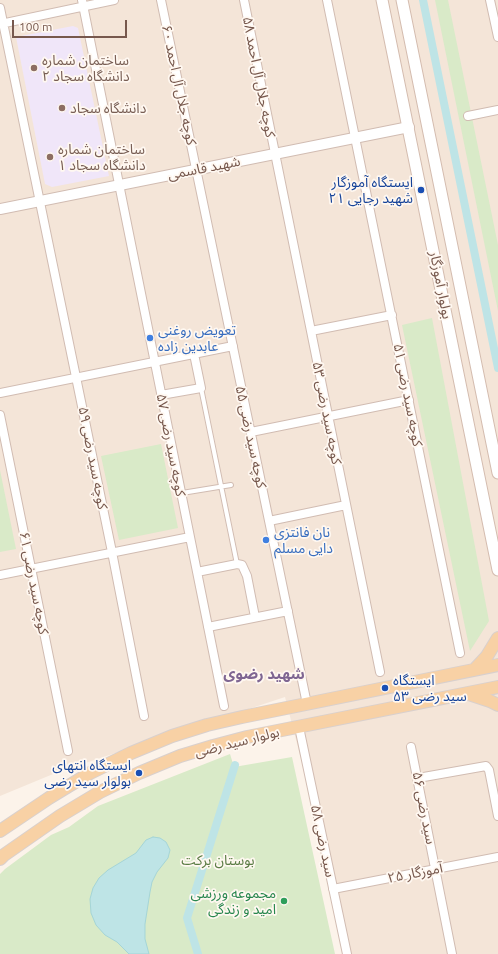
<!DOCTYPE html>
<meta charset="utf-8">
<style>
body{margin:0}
#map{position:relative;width:498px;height:954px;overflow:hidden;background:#fcf3ea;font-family:Ubuntu,sans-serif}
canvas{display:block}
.scale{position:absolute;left:12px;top:20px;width:115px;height:18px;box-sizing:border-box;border:2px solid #77584d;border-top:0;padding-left:5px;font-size:12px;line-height:14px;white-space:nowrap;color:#77584d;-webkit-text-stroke:3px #fff8f1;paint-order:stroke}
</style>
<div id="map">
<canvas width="498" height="954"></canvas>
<div class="scale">100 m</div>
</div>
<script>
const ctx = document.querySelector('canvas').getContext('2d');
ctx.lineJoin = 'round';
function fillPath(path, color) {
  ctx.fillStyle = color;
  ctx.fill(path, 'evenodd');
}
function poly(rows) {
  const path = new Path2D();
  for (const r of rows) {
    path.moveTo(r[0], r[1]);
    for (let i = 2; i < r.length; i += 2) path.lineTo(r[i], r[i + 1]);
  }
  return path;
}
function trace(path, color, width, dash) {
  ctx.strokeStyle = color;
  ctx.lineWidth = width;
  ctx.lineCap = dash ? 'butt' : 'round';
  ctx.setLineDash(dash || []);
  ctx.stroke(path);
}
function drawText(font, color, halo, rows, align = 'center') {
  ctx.font = font + ' Ubuntu,"Noto Sans Arabic",sans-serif';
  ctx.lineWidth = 3.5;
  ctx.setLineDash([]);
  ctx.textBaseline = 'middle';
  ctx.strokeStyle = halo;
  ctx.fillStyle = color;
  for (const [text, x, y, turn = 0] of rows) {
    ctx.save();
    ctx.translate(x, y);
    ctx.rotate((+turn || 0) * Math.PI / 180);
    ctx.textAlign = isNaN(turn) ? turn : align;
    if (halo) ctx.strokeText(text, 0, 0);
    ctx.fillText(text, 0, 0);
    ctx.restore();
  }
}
fillPath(poly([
 [0,0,498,0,498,954,351,954,285,697,58,772,0,796]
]), '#f4e5d8');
fillPath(poly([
 [73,26,78,28,109,176,52,187,45,184,16,37]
]), '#f0e6f9');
fillPath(poly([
 [435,0,448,0,498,245,498,311],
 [432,318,489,621,470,651,402,325],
 [161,444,178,528,119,540,101,456],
 [0,470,16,549,0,552],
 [230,754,234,767,292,757,335,954,0,954,0,874,5,869,51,835,69,827,98,806]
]), '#d9eac8');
const water = poly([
 [153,837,160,838,166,842,170,850,168,858,157,872,152,882,150,892,145,924,145,939,149,954,129,954,117,942,105,935,96,925,91,913,90,899,93,888,99,878,108,870,136,853,146,840,153,837]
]);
fillPath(water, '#bee4e6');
trace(water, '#a5d5d7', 1);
trace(poly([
 [423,0,498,368],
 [198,954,187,918,235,765]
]), '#bee4e6', 8);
const service = poly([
 [201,388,237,564],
 [182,493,231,485]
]);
const minor = poly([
 [82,0,224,706],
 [161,0,307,704],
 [244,0,380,672],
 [327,0,460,653],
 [490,0,498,37],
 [0,8,112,552,144,716],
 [0,24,114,0],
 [468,116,498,110],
 [311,331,392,315],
 [0,393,233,346],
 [161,395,201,388,194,354],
 [0,415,68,751],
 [251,432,409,400],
 [269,521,346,505],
 [197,572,237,564,242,565,247,576,255,617],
 [0,575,190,537],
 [208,627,288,611],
 [299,727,347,954],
 [411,747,452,954],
 [418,778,486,766,489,770,498,816],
 [333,889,498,857]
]);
const tertiary = poly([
 [0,209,409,127]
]);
const secondary = poly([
 [382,0,498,570],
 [402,0,498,473]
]);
const primary = poly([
 [474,670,487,656,498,638],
 [469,694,490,701,498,705],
 [0,831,49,798,90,773,131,753,172,736,207,725,242,717,498,665],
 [0,859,4,855,60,816,100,792,139,773,180,756,213,746,247,737,498,687]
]);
trace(service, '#d1bcb2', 6);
trace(minor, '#d1bcb2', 10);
trace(tertiary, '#d1bcb2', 12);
trace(secondary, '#d4bcaf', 13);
trace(primary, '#d9d0cd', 14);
trace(service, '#fff', 4);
trace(minor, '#fff', 8);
trace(tertiary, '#fff', 10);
trace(secondary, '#fff', 11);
trace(primary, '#f8d1a5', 12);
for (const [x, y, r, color] of [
 [34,68,4,"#8d6e63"],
 [62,108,4,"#8d6e63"],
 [50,157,4,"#8d6e63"],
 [421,190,4,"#1a4fb4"],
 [150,338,4,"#3f7fe0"],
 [266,540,4,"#3f7fe0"],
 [385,688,4,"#1a4fb4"],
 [139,773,4,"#1a4fb4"],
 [284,901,4,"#2e9e5b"]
]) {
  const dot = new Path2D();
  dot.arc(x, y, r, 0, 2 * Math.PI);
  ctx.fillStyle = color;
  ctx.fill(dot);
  trace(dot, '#fff8f1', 1.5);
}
drawText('14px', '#785e54', '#fff8f1', [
 ["ساختمان شماره",42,60],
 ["۲ دانشگاه سجاد",42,76],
 ["دانشگاه سجاد",70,108],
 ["ساختمان شماره",58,149],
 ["۱ دانشگاه سجاد",58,165]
], 'left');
drawText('14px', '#77584d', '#fff8f1', [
 ["کوچه جلال آل احمد ۵۸",259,77,79],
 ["کوچه جلال آل احمد ۶۰",179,85,78],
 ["شهید قاسمی",204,168,-11],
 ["بولوار آموزگار",441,285,79],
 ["کوچه سید رضی ۵۱",408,395,79],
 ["کوچه سید رضی ۵۳",327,413,79],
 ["کوچه سید رضی ۵۵",251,437,78],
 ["کوچه سید رضی ۵۷",171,445,79],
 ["کوچه سید رضی ۵۹",93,458,79],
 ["کوچه سید رضی ۶۱",34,583,79],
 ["بولوار سید رضی",237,742,-14],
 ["سید رضی ۵۶",424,808,79],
 ["سید رضی ۵۸",323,841,78],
 ["آموزگار ۲۵",415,873,-11]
]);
drawText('14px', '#164399', '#fff8f1', [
 ["ایستگاه آموزگار",413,182],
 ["شهید رجایی ۲۱",413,198],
 ["ایستگاه",393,680,"left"],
 ["سید رضی ۵۳",393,696,"left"],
 ["ایستگاه انتهای",131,765],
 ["بولوار سید رضی",131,781]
], 'right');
drawText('14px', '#366cbe', '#fff8f1', [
 ["تعویض روغنی",158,330],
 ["عابدین زاده",158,346],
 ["نان فانتزی",274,532],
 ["دایی مسلم",274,548]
], 'left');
drawText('14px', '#5b7c45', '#fff8f1', [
 ["بوستان برکت",218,860]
]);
drawText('14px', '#27864d', '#fff8f1', [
 ["مجموعه ورزشی",276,893],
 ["امید و زندگی",276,909]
], 'right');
drawText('bold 15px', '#7f6692', '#fff8f1', [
 ["شهید رضوی",264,674]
]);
</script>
